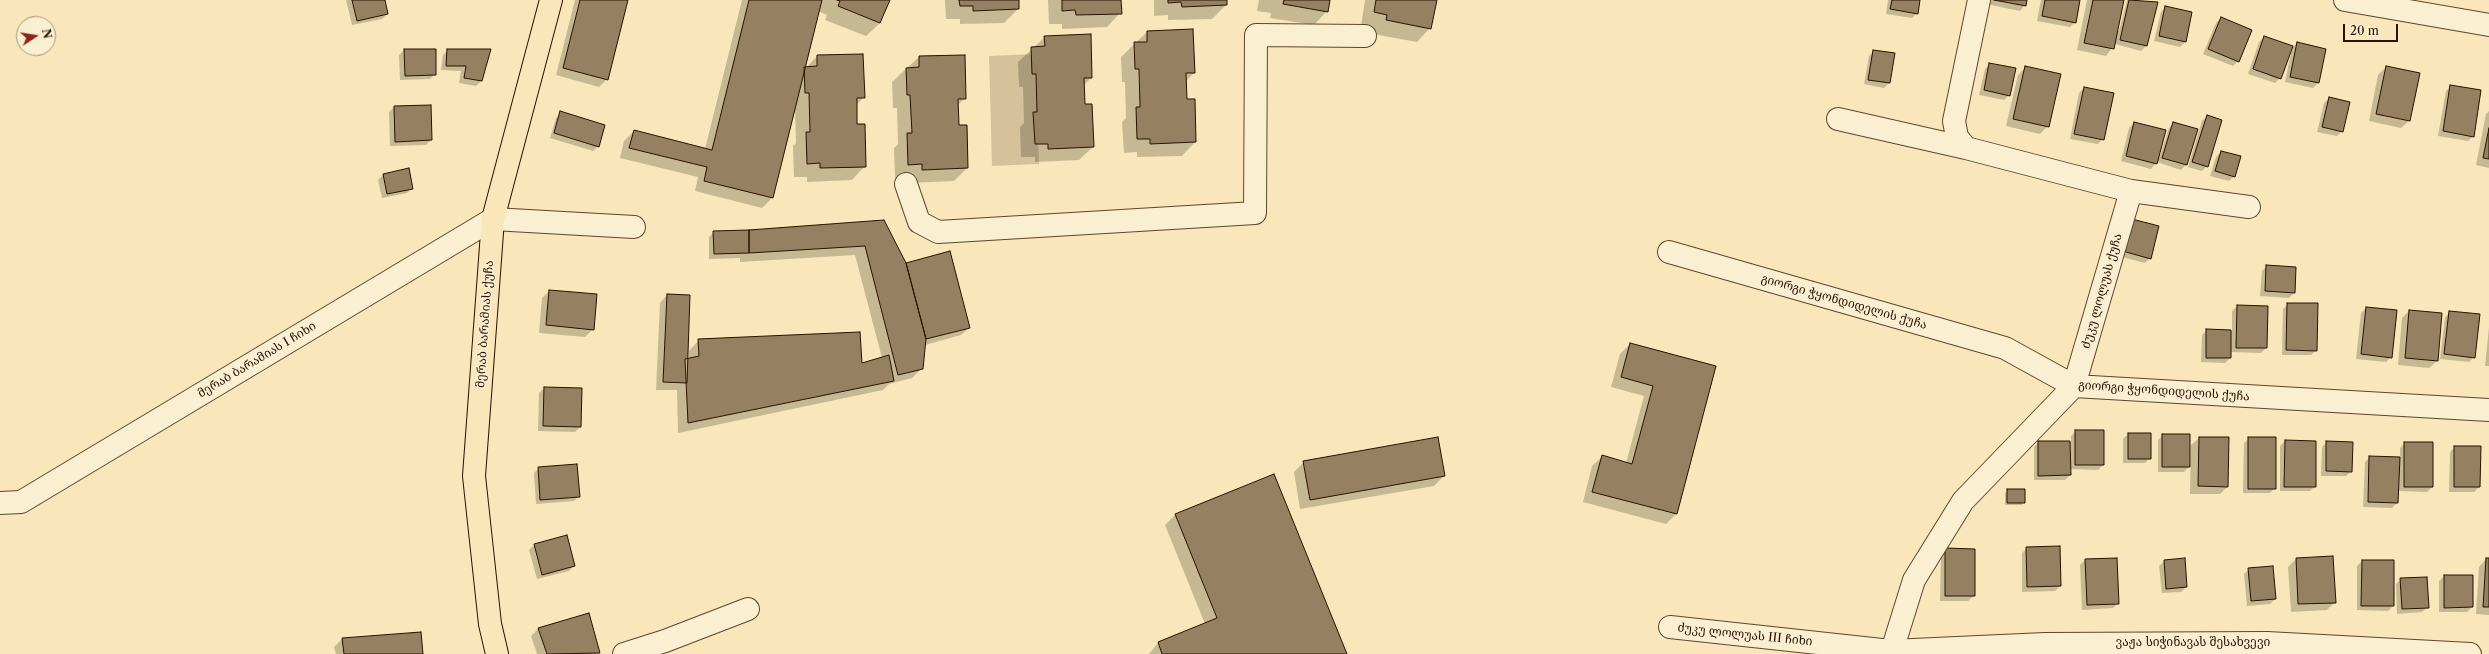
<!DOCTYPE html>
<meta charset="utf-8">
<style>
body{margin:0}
#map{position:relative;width:2489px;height:654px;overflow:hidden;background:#f9e6ba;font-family:"Libre Caslon Text",serif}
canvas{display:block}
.north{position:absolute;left:16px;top:16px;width:40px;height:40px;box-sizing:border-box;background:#fbefd2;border:1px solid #a7967e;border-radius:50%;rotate:78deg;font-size:11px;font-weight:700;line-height:16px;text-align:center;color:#291100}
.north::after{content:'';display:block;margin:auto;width:14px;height:18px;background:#8f2418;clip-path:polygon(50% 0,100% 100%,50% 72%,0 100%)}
.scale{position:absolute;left:2343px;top:24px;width:55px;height:18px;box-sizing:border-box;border:2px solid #291100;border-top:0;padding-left:5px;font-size:12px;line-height:14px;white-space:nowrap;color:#291100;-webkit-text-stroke:3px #fbefd2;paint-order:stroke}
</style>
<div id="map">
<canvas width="2489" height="654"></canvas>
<div class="north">N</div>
<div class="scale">20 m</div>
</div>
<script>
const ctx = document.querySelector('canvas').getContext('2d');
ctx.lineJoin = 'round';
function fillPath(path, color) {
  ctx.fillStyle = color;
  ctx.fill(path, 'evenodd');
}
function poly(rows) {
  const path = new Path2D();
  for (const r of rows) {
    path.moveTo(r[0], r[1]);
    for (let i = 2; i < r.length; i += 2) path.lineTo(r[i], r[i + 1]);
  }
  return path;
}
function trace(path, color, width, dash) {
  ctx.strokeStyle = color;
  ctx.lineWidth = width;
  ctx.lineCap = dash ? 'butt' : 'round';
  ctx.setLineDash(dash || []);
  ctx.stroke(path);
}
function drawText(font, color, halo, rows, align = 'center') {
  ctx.font = font + ' "Libre Caslon Text","Noto Serif Georgian",serif';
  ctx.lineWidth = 3;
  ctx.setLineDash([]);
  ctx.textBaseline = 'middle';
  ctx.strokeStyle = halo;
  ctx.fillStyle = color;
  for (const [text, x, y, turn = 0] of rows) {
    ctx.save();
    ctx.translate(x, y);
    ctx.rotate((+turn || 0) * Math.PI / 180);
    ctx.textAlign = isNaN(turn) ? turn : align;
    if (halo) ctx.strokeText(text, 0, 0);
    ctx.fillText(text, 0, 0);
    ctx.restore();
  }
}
fillPath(poly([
 [1035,54,1039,164,992,166,989,56]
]), '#d6c29a');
fillPath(poly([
 [346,0,384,0,387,14,382,19,352,25],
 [575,0,627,0,607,79,599,87,556,75],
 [742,0,889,0,880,23,866,36,825,20,827,15,818,11,804,70,817,56,864,97,856,105,856,125,865,166,852,180,807,182,807,177,794,177,793,146,796,143,795,107,772,198,762,208,695,191,698,177,620,158,624,141,634,131,705,149],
 [945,0,1018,0,1018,9,1004,23,960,24,960,19,946,19],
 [1048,0,1120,0,1120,13,1107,27,1062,29,1062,24,1049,24],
 [1154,0,1226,0,1226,5,1212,19,1168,20,1168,15,1154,16],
 [1259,0,1329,0,1327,11,1314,25,1270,18,1271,13,1257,11],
 [1365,0,1436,0,1430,28,1417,42,1373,34,1374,28,1361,26],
 [1888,0,1919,0,1917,13,1912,18,1886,14],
 [1987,0,2026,0,2025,5,2020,11,1986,4],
 [2041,0,2079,0,2075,22,2070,27,2037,21],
 [2087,0,2123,0,2117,31,2119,31,2127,0,2157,2,2146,46,2141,51,2115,44,2106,56,2077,50],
 [2166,7,2185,42,2180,47,2154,41,2161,12],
 [2221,18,2238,61,2233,66,2203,54,2216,23],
 [1147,32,1194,73,1186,81,1186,100,1195,142,1182,156,1137,157,1137,152,1124,153,1122,122,1126,118,1125,82,1122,82,1121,57],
 [1045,37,1091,78,1083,86,1084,105,1093,147,1079,160,1035,162,1035,157,1021,157,1020,127,1024,123,1023,87,1019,87,1018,62],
 [2264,37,2280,78,2275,83,2248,74,2259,42],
 [2297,43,2318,83,2313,88,2285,82,2292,48],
 [404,50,435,74,430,79,400,80,399,55],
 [448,50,490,50,481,81,476,86,459,83,461,71,441,70,443,55],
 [1874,51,1889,83,1884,88,1864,84,1869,56],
 [964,56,965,98,957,106,958,126,967,168,954,181,909,183,909,178,895,178,894,148,898,144,897,108,893,108,892,82,919,57],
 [1990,64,2009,95,2004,100,1979,95,1985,69],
 [2026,67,2048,126,2040,134,2006,126,2018,75],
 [2386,67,2409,121,2401,128,2369,121,2378,75],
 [2451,86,2473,136,2468,141,2438,136,2446,91],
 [2084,88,2103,139,2098,144,2070,139,2079,93],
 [2329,98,2342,131,2337,136,2317,132,2324,103],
 [430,106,431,140,426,145,390,146,389,112,394,107],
 [2489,111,2489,168,2476,165,2486,114],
 [561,113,598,146,593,151,550,138,556,118],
 [2207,116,2207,166,2202,171,2188,167,2202,121],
 [2134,123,2160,156,2169,128,2174,123,2197,130,2186,165,2181,170,2157,162,2151,169,2121,161,2129,128],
 [2221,152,2234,176,2229,181,2210,176,2216,157],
 [408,170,412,188,407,193,382,198,378,180,383,175],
 [884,221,906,264,969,328,961,335,925,345,922,368,912,378,889,384,883,390,678,433,677,390,656,390,660,303,667,295,687,359,689,359,689,351,699,340,861,364,882,358,855,255,740,262,740,258,709,259,709,237,714,232],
 [2123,224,2150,258,2145,263,2115,255],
 [2267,266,2294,293,2289,298,2260,296,2262,271],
 [549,291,593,329,585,337,539,333,542,298],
 [2288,304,2316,350,2311,355,2282,355,2283,309],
 [2237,306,2267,307,2266,348,2261,353,2230,352,2230,358,2225,363,2201,362,2202,335,2207,330,2232,331,2232,311],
 [2366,308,2391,357,2386,362,2356,359,2361,313],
 [2409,311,2437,361,2429,368,2398,365,2402,318],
 [2450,312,2474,357,2469,362,2440,359,2445,317],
 [2489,327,2489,366,2485,366],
 [1630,344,1715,366,1676,514,1666,524,1583,502,1592,466,1602,457,1626,463,1644,396,1611,387,1620,354],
 [544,388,580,427,575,432,538,431,539,393],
 [2076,431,2103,465,2098,470,2070,469,2070,475,2065,480,2034,480,2034,447,2039,442,2071,442,2071,436],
 [2128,434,2150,458,2145,463,2123,463,2123,439],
 [2163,435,2189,467,2184,472,2158,472,2158,440],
 [2199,438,2227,487,2220,494,2190,494,2191,445],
 [2249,438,2275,488,2270,493,2243,493,2244,443],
 [2285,441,2315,486,2310,491,2280,491,2280,446],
 [2327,442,2351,471,2346,476,2321,476,2322,447],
 [2405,443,2432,487,2427,492,2398,491,2397,503,2392,508,2363,507,2365,462,2370,457,2400,458,2400,448],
 [2455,447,2479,487,2474,492,2449,492,2450,452],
 [1304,462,1444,476,1434,486,1300,509,1294,472],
 [539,468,579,496,574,501,536,504,534,473],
 [1273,475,1346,654,1149,654,1158,643,1205,624,1165,525,1175,515],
 [2008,490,2024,502,2022,505,2005,505,2005,493],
 [566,536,574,566,569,571,537,579,529,550,534,545],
 [2027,548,2060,586,2055,591,2022,592,2022,553],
 [1946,549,1974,550,1974,596,1968,601,1940,601,1941,555],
 [2332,557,2335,602,2327,610,2291,612,2288,567,2296,559],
 [2486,559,2489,559,2489,615,2476,614,2479,567],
 [2085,560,2118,603,2113,608,2082,610,2080,565],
 [2165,561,2186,587,2181,592,2162,593,2159,566],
 [2362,561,2393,606,2388,611,2357,610,2357,566],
 [2249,569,2275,599,2270,604,2247,606,2244,574],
 [2444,576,2472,607,2467,612,2439,612,2439,581],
 [2401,579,2428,607,2422,612,2397,614,2396,584],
 [588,614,598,654,537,654,531,636,539,628],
 [420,633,422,654,336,654,334,647,342,639]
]), '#0003');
const building = poly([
 [352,0,385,0,388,14,357,21,352,0],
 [580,0,628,0,608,80,563,68,580,0],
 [749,0,822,0,773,198,704,181,707,167,629,148,634,130,712,150,749,0],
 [837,0,890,0,880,23,838,6,840,1,837,0],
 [959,0,1019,0,1019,9,973,11,973,6,960,6,959,0],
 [1062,0,1121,0,1122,14,1076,15,1075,10,1062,11,1062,0],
 [1168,0,1227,0,1227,5,1182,7,1181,2,1168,3,1168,0],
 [1284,0,1330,0,1328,12,1283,4,1284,0],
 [1376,0,1437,0,1431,29,1386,20,1387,15,1374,12,1376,0],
 [1892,0,1920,0,1918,14,1890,9,1892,0],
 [1994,0,2027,0,2026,6,1994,0],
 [2045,0,2080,0,2076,23,2042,16,2045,0],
 [2093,0,2124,0,2114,49,2084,43,2093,0],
 [2129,0,2158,2,2147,46,2120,40,2129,0],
 [2165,6,2192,12,2186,42,2159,36,2165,6],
 [2221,17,2252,30,2239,62,2208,49,2221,17],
 [1193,29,1195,73,1186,73,1187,99,1195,99,1196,142,1150,144,1150,139,1137,139,1136,107,1140,107,1139,69,1135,69,1134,42,1147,42,1147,31,1193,29],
 [1091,34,1092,78,1084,78,1085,104,1092,104,1094,147,1048,149,1048,144,1035,144,1033,112,1037,112,1036,74,1032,74,1031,47,1045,46,1044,36,1091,34],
 [2264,36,2293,46,2281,79,2253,69,2264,36],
 [2297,42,2326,49,2319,83,2290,77,2297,42],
 [404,49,436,49,436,75,405,76,404,49],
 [447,49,491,49,482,81,464,78,466,66,446,66,447,49],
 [1873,50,1895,53,1890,83,1868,80,1873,50],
 [863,54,865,98,857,98,857,124,865,124,866,167,820,168,820,163,807,164,806,132,810,132,809,93,805,93,804,67,817,66,817,55,863,54],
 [965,55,966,99,958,99,959,125,967,125,968,168,922,170,922,164,908,165,907,133,912,133,910,95,907,95,906,68,919,67,919,56,965,55],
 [1989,63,2016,68,2010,96,1984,90,1989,63],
 [2025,66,2061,74,2049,127,2013,119,2025,66],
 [2386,66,2420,73,2410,121,2376,114,2386,66],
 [2450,85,2481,90,2474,137,2443,131,2450,85],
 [2084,87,2114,93,2104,140,2074,134,2084,87],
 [2329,97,2350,102,2343,132,2322,127,2329,97],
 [431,105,432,140,395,142,394,106,431,105],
 [560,111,605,125,599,147,554,133,560,111],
 [2207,115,2222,120,2208,167,2192,162,2207,115],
 [2134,122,2166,130,2157,164,2126,156,2134,122],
 [2173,122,2198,129,2187,165,2162,158,2173,122],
 [2489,128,2489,159,2483,158,2489,128],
 [2221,151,2241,156,2235,177,2215,171,2221,151],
 [409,168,413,189,387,194,383,174,409,168],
 [2128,218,2159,226,2151,259,2119,250,2128,218],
 [884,220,906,263,926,339,923,369,898,375,865,246,749,253,749,230,884,220],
 [749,230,749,253,714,254,713,231,749,230],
 [950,251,970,328,926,339,906,263,950,251],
 [2266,265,2296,267,2295,293,2265,291,2266,265],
 [549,290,597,294,594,330,546,325,549,290],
 [667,294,690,295,687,383,663,382,667,294],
 [2287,303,2318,303,2317,351,2286,350,2287,303],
 [2237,305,2268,306,2267,348,2236,348,2237,305],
 [2366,307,2397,310,2392,358,2361,354,2366,307],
 [2409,310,2442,313,2438,361,2405,358,2409,310],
 [2449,311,2480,314,2475,358,2444,354,2449,311],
 [2206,329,2231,330,2231,358,2206,358,2206,329],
 [860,332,862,363,889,355,894,381,688,423,685,359,699,356,698,339,860,332],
 [1630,343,1716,366,1677,514,1592,492,1602,455,1632,464,1653,386,1621,377,1630,343],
 [544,387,582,388,581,427,543,426,544,387],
 [2075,430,2104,430,2104,465,2075,465,2075,430],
 [2128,433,2151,433,2151,459,2128,459,2128,433],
 [2162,434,2190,434,2190,467,2162,467,2162,434],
 [1438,437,1445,476,1310,500,1303,461,1438,437],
 [2199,437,2229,437,2228,487,2198,486,2199,437],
 [2248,437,2276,437,2276,489,2248,489,2248,437],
 [2285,440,2316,441,2316,487,2284,487,2285,440],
 [2038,441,2070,441,2071,475,2038,476,2038,441],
 [2326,441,2353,442,2352,472,2326,471,2326,441],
 [2404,442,2433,442,2433,487,2404,487,2404,442],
 [2454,446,2481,446,2480,487,2454,487,2454,446],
 [2369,456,2400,457,2398,503,2368,502,2369,456],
 [577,464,580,497,540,500,538,467,577,464],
 [1274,474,1347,654,1162,654,1158,642,1217,618,1175,514,1274,474],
 [2007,489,2025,489,2025,503,2007,503,2007,489],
 [567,535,575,566,542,575,534,544,567,535],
 [2060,546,2061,586,2027,587,2026,547,2060,546],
 [1945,548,1975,549,1975,596,1945,596,1945,548],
 [2333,556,2336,603,2298,604,2296,558,2333,556],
 [2117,558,2119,604,2087,605,2085,559,2117,558],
 [2185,558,2187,587,2166,589,2164,560,2185,558],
 [2486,558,2489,558,2489,607,2483,607,2486,558],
 [2362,560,2394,560,2394,606,2361,606,2362,560],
 [2273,566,2276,599,2251,601,2248,568,2273,566],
 [2444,575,2473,575,2473,607,2444,608,2444,575],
 [2427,577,2429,608,2402,609,2400,578,2427,577],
 [589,613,600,653,547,654,538,628,589,613],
 [421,632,423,654,344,654,342,638,421,632]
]);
fillPath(building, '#958061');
trace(building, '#291100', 1);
const minor = poly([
 [2345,0,2489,25],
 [1838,119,1966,148],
 [906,184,919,222,938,232,1255,213,1256,35,1365,36],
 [2131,191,2249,207],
 [1669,252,2005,348,2074,386,2489,410],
 [0,503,21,502,493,219,634,227],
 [1670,627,1891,651,2045,644,2267,643,2470,654],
 [624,654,665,641,748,609],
 [1891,654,1914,580,1963,501,2074,386,2131,191,1966,148,1957,137,1954,121,1979,0]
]);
const major = poly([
 [497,654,490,624,474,476,493,219,551,0]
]);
trace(minor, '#5d462e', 24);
trace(major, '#291100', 24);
trace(minor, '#fbefd2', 22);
trace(major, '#f9e6ba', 22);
drawText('12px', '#291100', '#fbefd2', [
 ["ძუკუ ლოლუას ქუჩა",2102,291,-74],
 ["გიორგი ჭყონდიდელის ქუჩა",1844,302,16],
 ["მერაბ ბარამიას ქუჩა",485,324,-86],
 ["მერაბ ბარამიას I ჩიხი",257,360,-31],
 ["გიორგი ჭყონდიდელის ქუჩა",2164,391,4],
 ["ძუკუ ლოლუას III ჩიხი",1745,635,6],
 ["ვაჟა სიჭინავას შესახვევი",2193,643]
]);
</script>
